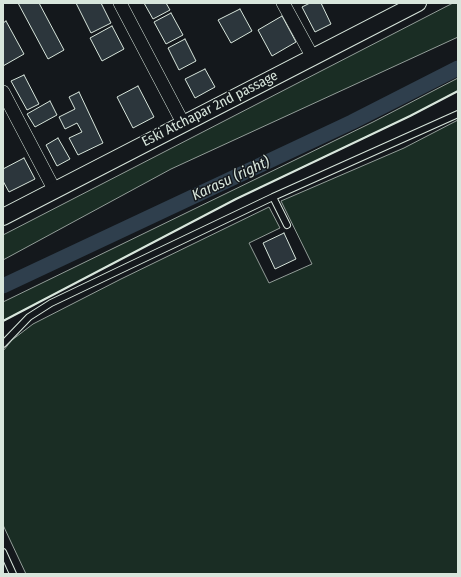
<!DOCTYPE html>
<style>
body{margin:0}
#map{position:relative;width:461px;height:577px;overflow:hidden;background:#14181c;font-family:"Fira Sans Condensed",sans-serif}
canvas{display:block}
.frame{position:absolute;inset:0;border:4px solid #d8e6dc;pointer-events:none}
</style>
<div id="map">
<canvas width="461" height="577"></canvas>
<div class="frame"></div>
</div>
<script>
const ctx = document.querySelector('canvas').getContext('2d');
ctx.lineJoin = 'round';
function fillPath(path, color) {
  ctx.fillStyle = color;
  ctx.fill(path, 'evenodd');
}
function poly(rows) {
  const path = new Path2D();
  for (const r of rows) {
    path.moveTo(r[0], r[1]);
    for (let i = 2; i < r.length; i += 2) path.lineTo(r[i], r[i + 1]);
  }
  return path;
}
function trace(path, color, width, dash) {
  ctx.strokeStyle = color;
  ctx.lineWidth = width;
  ctx.lineCap = dash ? 'butt' : 'round';
  ctx.setLineDash(dash || []);
  ctx.stroke(path);
}
function drawText(font, color, halo, rows, align = 'center') {
  ctx.font = font + ' "Fira Sans Condensed",sans-serif';
  ctx.lineWidth = 3;
  ctx.setLineDash([]);
  ctx.textBaseline = 'middle';
  ctx.strokeStyle = halo;
  ctx.fillStyle = color;
  for (const [text, x, y, turn = 0] of rows) {
    ctx.save();
    ctx.translate(x, y);
    ctx.rotate((+turn || 0) * Math.PI / 180);
    ctx.textAlign = isNaN(turn) ? turn : align;
    if (halo) ctx.strokeText(text, 0, 0);
    ctx.fillText(text, 0, 0);
    ctx.restore();
  }
}
const green = poly([
 [453,3,458,3,458,37,171,169,3,260,3,235,453,3],
 [458,78,458,91,410,116,236,199,3,321,3,302,373,122,458,78],
 [458,120,458,574,26,574,3,525,3,351,12,340,33,324,121,279,269,207,280,228,249,243,269,283,312,264,281,201,404,148,458,120]
]);
fillPath(green, '#1a2d24');
trace(green, '#939e99', 1);
trace(poly([
 [3,286,352,122,458,68]
]), '#2f3f4d', 15);
const building = poly([
 [18,3,39,3,64,50,48,59,18,3],
 [76,3,101,3,111,23,91,33,76,3],
 [144,3,166,3,170,10,153,19,144,3],
 [310,3,321,3,331,24,315,32,302,7,310,3],
 [240,9,252,31,231,43,218,20,240,9],
 [171,13,183,35,166,44,154,22,171,13],
 [282,16,296,42,272,56,258,30,282,16],
 [6,21,24,54,3,66,3,23,6,21],
 [112,26,124,49,102,61,90,38,112,26],
 [185,39,196,61,179,70,168,48,185,39],
 [205,69,215,87,195,98,185,79,205,69],
 [24,75,39,104,27,110,11,81,24,75],
 [138,86,154,117,133,128,117,97,138,86],
 [79,92,103,143,78,155,69,138,82,132,77,123,65,129,59,117,75,109,69,97,79,92],
 [50,101,57,115,35,127,27,114,50,101],
 [58,138,70,159,57,166,46,145,58,138],
 [24,158,35,179,9,192,3,181,3,169,24,158],
 [284,233,296,259,275,269,263,243,284,233]
]);
fillPath(building, '#2c363c');
trace(building, '#d8e6dc', 1);
const service = poly([
 [273,197,287,225],
 [3,344,29,317,51,303,273,197,458,114],
 [3,552,13,574]
]);
const minor = poly([
 [120,3,183,123],
 [283,3,312,56],
 [3,92,55,191]
]);
const tertiary = poly([
 [3,217,418,3]
]);
trace(service, '#d8e6dc', 8);
trace(minor, '#d8e6dc', 14);
trace(tertiary, '#d8e6dc', 18);
trace(service, '#14181c', 6);
trace(minor, '#14181c', 13);
trace(tertiary, '#14181c', 16);
trace(poly([
 [3,321,236,199,410,116,458,91]
]), '#d8e6dc', 1, [5, 2]);
trace(poly([
 [3,321,236,199,410,116,458,91]
]), '#d8e6dc', 2);
drawText('14px', '#d8e6dc', '#14181c', [
 ["Eski Atchapar 2nd passage",210,109,-27]
]);
drawText('italic 15px', '#d8e6dc', '#14181c', [
 ["Karasu (right)",231,179,-25]
]);
</script>
